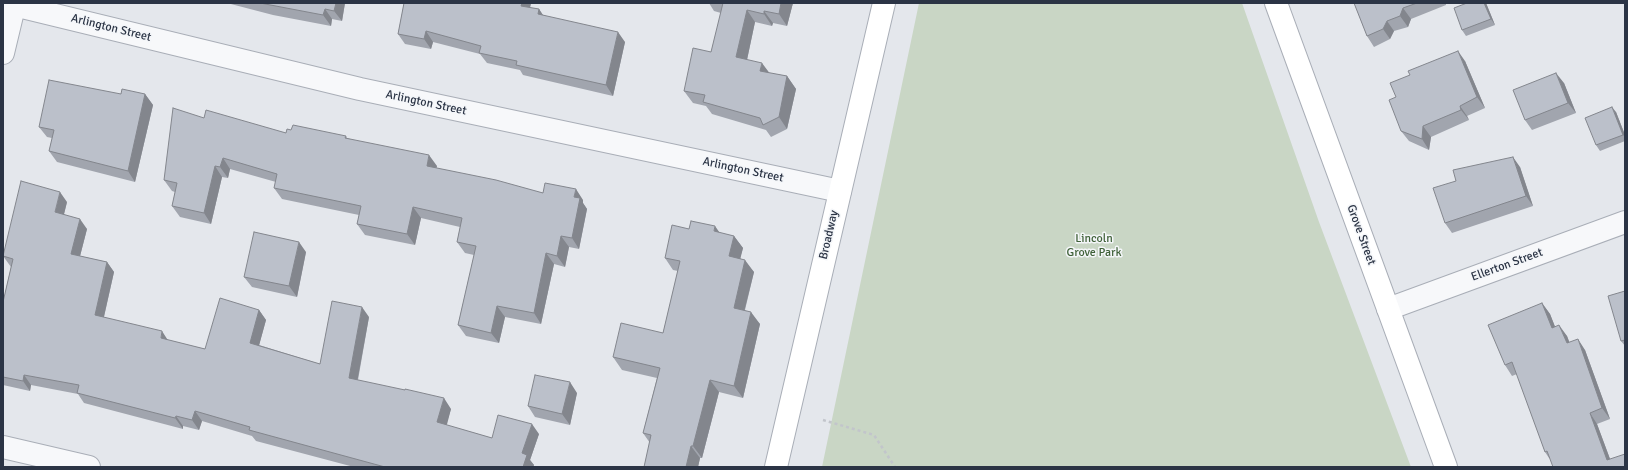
<!DOCTYPE html>
<style>
body{margin:0}
#map{position:relative;width:1628px;height:470px;overflow:hidden;background:#e4e7ec;font-family:Signika,sans-serif}
canvas{display:block}
.frame{position:absolute;inset:0;border:4px solid #2b3445;pointer-events:none}
</style>
<div id="map">
<canvas width="1628" height="470"></canvas>
<div class="frame"></div>
</div>
<script>
const ctx = document.querySelector('canvas').getContext('2d');
ctx.lineJoin = 'round';
function fillPath(path, color) {
  ctx.fillStyle = color;
  ctx.fill(path, 'evenodd');
}
function poly(rows) {
  const path = new Path2D();
  for (const r of rows) {
    path.moveTo(r[0], r[1]);
    for (let i = 2; i < r.length; i += 2) path.lineTo(r[i], r[i + 1]);
  }
  return path;
}
function trace(path, color, width, dash) {
  ctx.strokeStyle = color;
  ctx.lineWidth = width;
  ctx.lineCap = dash ? 'butt' : 'round';
  ctx.setLineDash(dash || []);
  ctx.stroke(path);
}
function drawText(font, color, halo, rows, align = 'center') {
  ctx.font = font + ' Signika,sans-serif';
  ctx.lineWidth = 3;
  ctx.setLineDash([]);
  ctx.textBaseline = 'middle';
  ctx.strokeStyle = halo;
  ctx.fillStyle = color;
  for (const [text, x, y, turn = 0] of rows) {
    ctx.save();
    ctx.translate(x, y);
    ctx.rotate((+turn || 0) * Math.PI / 180);
    ctx.textAlign = isNaN(turn) ? turn : align;
    if (halo) ctx.strokeText(text, 0, 0);
    ctx.fillText(text, 0, 0);
    ctx.restore();
  }
}
fillPath(poly([
 [919,3,1242,3,1319,222,1411,467,822,467]
]), '#c9d6c5');
const street = poly([
 [14,5,360,89,840,191],
 [3,53,15,3],
 [1388,309,1625,222],
 [3,447,89,467]
]);
const secondary = poly([
 [1276,3,1446,467],
 [776,467,884,3]
]);
trace(street, '#a9aeb7', 24);
trace(secondary, '#a9aeb7', 24);
trace(poly([
 [823,420,874,435,895,467]
]), '#c2c5cb', 2.5, [3, 3]);
trace(street, '#f7f8fa', 22);
trace(secondary, '#fff', 22);
fillPath(poly([
 [227,3,345,3,342,21,332,19,331,26,273,15],
 [404,3,531,3,530,8,539,9,543,15,625,42,613,96,523,75,520,70,487,63,480,54,433,42,431,49,405,44,398,34],
 [709,3,793,3,787,26,773,23,772,26,755,22,747,60,769,73,787,76,796,89,787,129,771,137,766,130,712,114,706,106,693,103,684,91,711,52,721,13,714,11],
 [1354,3,1446,3,1446,5,1411,19,1408,27,1394,31,1390,39,1374,47,1367,36],
 [1486,3,1495,25,1466,36,1462,30],
 [1465,61,1485,108,1467,116,1469,120,1431,137,1429,150,1409,141,1401,131,1396,97],
 [1564,83,1576,113,1532,130,1525,120],
 [121,94,145,94,153,105,135,182,57,162,49,151,52,138,47,137,39,127],
 [1616,112,1625,135,1625,141,1600,151,1596,145],
 [204,118,286,133,346,136,347,138,437,166,436,168,543,193,583,200,583,203,587,209,579,249,569,247,565,267,554,264,541,324,505,317,499,343,466,336,458,325,474,255,465,253,457,242,460,227,421,218,415,245,365,235,357,224,359,215,282,199,274,188,276,182,230,169,228,178,222,177,211,224,180,217,172,206,175,192,172,191,164,180],
 [1520,167,1533,206,1452,233,1445,223],
 [67,202,64,214,87,229,80,256,107,262,114,272,104,317,168,340,205,349,259,310,266,320,259,345,320,364,369,317,358,380,451,409,446,425,492,438,539,434,530,460,534,465,533,467,354,467,256,441,252,436,202,421,199,430,183,426,183,429,84,403,78,394,31,385,30,391,3,385,3,302,11,267,3,256],
 [689,229,719,233,734,236,743,248,740,258,754,272,745,310,760,324,743,398,719,392,702,458,700,458,698,467,644,467,650,443,643,433,657,378,622,370,613,357,663,333,678,271,673,270,665,258],
 [306,252,297,297,252,287,244,277],
 [1625,291,1625,346,1621,341],
 [1542,303,1550,314,1555,327,1567,336,1569,342,1585,350,1610,419,1597,424,1610,459,1625,467,1549,458,1545,452,1517,374,1512,376,1505,365],
 [577,393,570,425,535,417,528,406]
]), '#a1a5ae');
fillPath(poly([
 [336,3,345,3,342,21,334,11],
 [522,3,531,3,528,16,521,6],
 [781,3,793,3,787,26,779,14],
 [1484,3,1486,3,1495,25,1491,19],
 [1403,8,1411,19,1408,27,1400,16],
 [325,9,332,19,331,26,323,15],
 [539,9,546,20,538,14],
 [747,10,755,22,745,69,736,57],
 [764,11,773,23,772,26,764,14],
 [1387,21,1394,31,1390,39,1383,29],
 [426,31,433,42,431,49,424,39],
 [618,32,625,42,613,96,606,85],
 [1458,51,1465,61,1485,108,1477,97],
 [762,63,771,75,760,71],
 [1556,73,1564,83,1576,113,1568,103],
 [787,76,796,89,787,129,779,117],
 [145,94,153,105,135,182,128,171],
 [1460,106,1467,116,1469,120,1461,110],
 [1612,107,1616,112,1625,135,1625,137,1623,135],
 [1423,126,1431,137,1429,150,1422,139],
 [429,155,437,166,434,177,427,166],
 [1513,157,1520,167,1533,206,1526,196],
 [223,158,230,169,228,178,220,167],
 [215,166,222,177,211,224,204,213],
 [576,189,583,200,583,203,587,209,579,249,572,238,574,197],
 [60,192,67,202,62,222,55,212],
 [413,207,421,218,415,245,407,234],
 [80,219,87,229,78,264,71,254],
 [715,226,724,239,714,231],
 [561,236,569,247,565,267,557,256],
 [734,236,743,248,738,268,729,256],
 [299,242,306,252,297,297,289,286],
 [546,253,554,264,541,324,534,313],
 [745,260,754,272,742,320,734,308],
 [107,262,114,272,102,325,95,315],
 [1542,303,1550,314,1560,339,1552,328],
 [497,306,505,317,499,343,491,333],
 [362,307,369,317,356,388,349,378],
 [259,310,266,320,257,353,250,343],
 [751,312,760,324,743,398,734,386],
 [1559,325,1567,336,1574,354,1567,343],
 [162,331,169,342,161,338],
 [1578,339,1585,350,1610,419,1602,408],
 [24,375,31,385,30,391,23,381],
 [710,380,719,392,702,458,693,446],
 [570,382,577,393,570,425,562,414],
 [444,398,451,409,445,432,437,422],
 [195,411,202,421,199,430,192,420],
 [1590,413,1597,424,1613,467,1607,460],
 [176,416,183,426,183,429,175,418],
 [532,424,539,434,530,460,534,465,533,467,523,467,522,453],
 [691,446,700,458,698,467,686,467]
]), '#83868d');
const building = poly([
 [260,3,336,3,334,11,325,9,323,15,260,3],
 [404,3,522,3,521,6,539,9,538,14,618,32,606,85,516,65,517,61,479,53,481,46,426,31,424,39,398,34,404,3],
 [723,3,781,3,779,14,764,11,764,14,747,10,736,57,762,63,760,71,787,76,779,117,763,125,760,118,703,102,705,95,684,91,693,48,711,52,723,3],
 [1354,3,1417,3,1403,8,1400,16,1387,21,1383,29,1367,36,1354,3],
 [1467,3,1484,3,1491,19,1462,30,1454,8,1467,3],
 [1458,51,1477,97,1460,106,1461,110,1423,126,1422,139,1401,131,1389,100,1396,97,1390,83,1410,75,1408,71,1458,51],
 [1556,73,1568,103,1525,120,1513,90,1556,73],
 [49,80,121,94,122,89,145,94,128,171,49,151,54,130,39,127,49,80],
 [1612,107,1623,135,1596,145,1585,118,1612,107],
 [173,108,204,118,206,110,286,133,287,129,291,130,293,125,346,136,345,138,429,155,427,166,496,180,543,193,545,183,576,189,574,197,580,198,572,238,561,236,557,256,546,253,534,313,497,306,491,333,458,325,476,246,457,242,462,218,413,207,407,234,357,224,361,206,274,188,277,174,223,158,220,167,215,166,204,213,172,206,177,183,164,180,173,108],
 [1513,157,1526,196,1445,223,1433,188,1456,181,1453,170,1513,157],
 [21,181,60,192,55,212,80,219,71,254,107,262,95,315,162,331,161,338,205,349,220,298,259,310,250,343,320,364,332,301,362,307,349,378,405,390,405,389,444,398,437,422,492,438,498,415,532,424,522,453,527,455,523,467,385,467,249,430,250,427,195,411,192,420,176,416,175,418,77,393,79,385,24,375,23,381,3,377,3,302,13,259,3,256,21,181],
 [691,221,715,226,714,231,734,236,729,256,745,260,734,308,751,312,734,386,710,380,693,446,691,446,686,467,644,467,651,435,643,433,660,368,613,357,621,323,663,333,680,261,665,258,672,225,689,229,691,221],
 [254,232,299,242,289,286,244,277,254,232],
 [1625,291,1625,340,1621,341,1608,296,1625,291],
 [1542,303,1552,328,1559,325,1567,343,1578,339,1602,408,1590,413,1607,460,1625,454,1625,467,1553,467,1547,451,1545,452,1512,362,1505,365,1488,325,1542,303],
 [535,375,570,382,562,414,528,406,535,375]
]);
fillPath(building, '#bbc0ca');
trace(building, '#83868d', 1);
drawText('12px', '#2b3445', '#f4f6f9', [
 ["Arlington Street",111,28,14],
 ["Arlington Street",426,103,12],
 ["Arlington Street",743,170,12],
 ["Broadway",829,235,-77],
 ["Grove Street",1361,235,70],
 ["Ellerton Street",1507,265,-20]
]);
drawText('12px', '#3f6138', '#f4f6f9', [
 ["Lincoln",1094,239],
 ["Grove Park",1094,253]
]);
</script>
